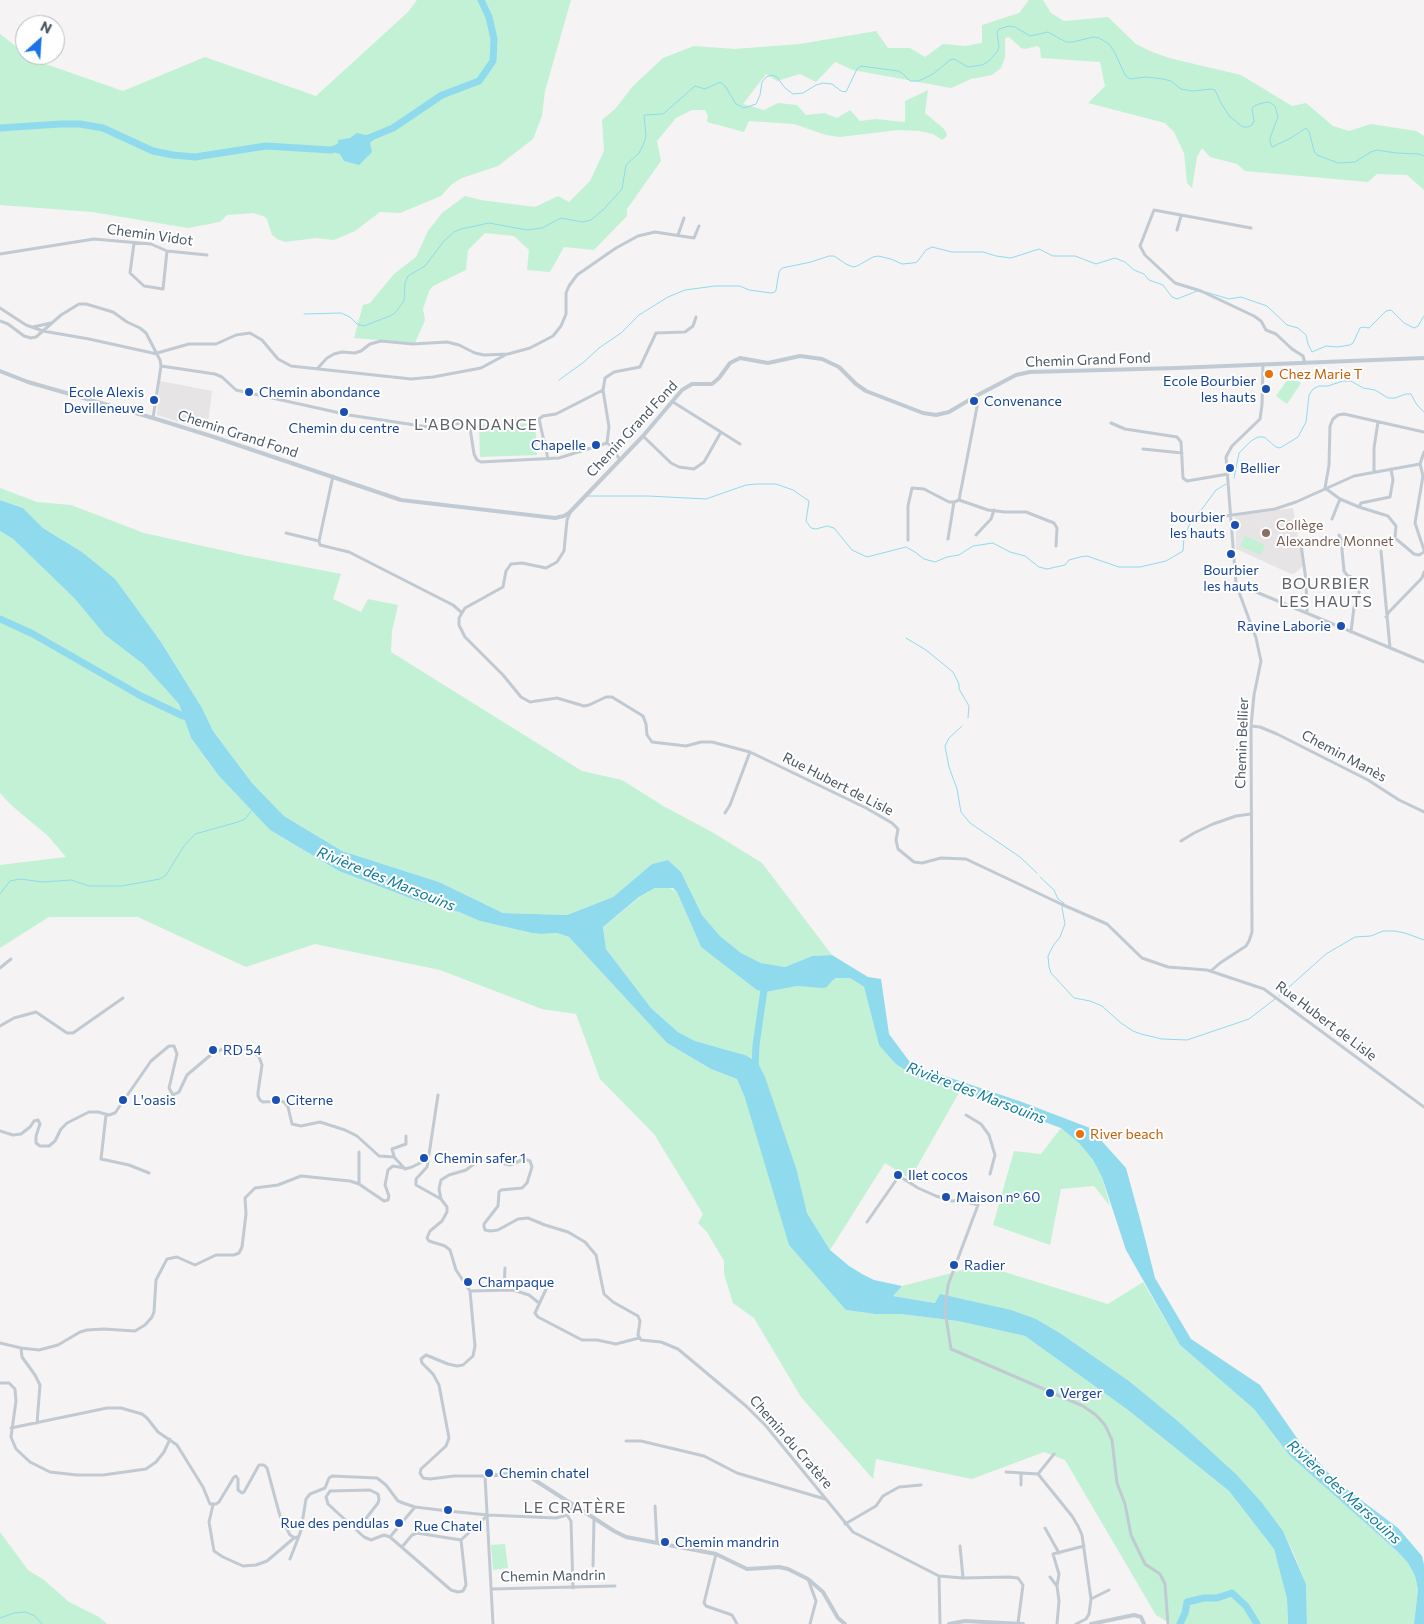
<!DOCTYPE html>
<meta charset="utf-8">
<style>
body{margin:0}
#map{position:relative;width:1424px;height:1624px;overflow:hidden;background:#f5f3f3;font-family:Commissioner,sans-serif}
canvas{display:block}
.north{position:absolute;left:15px;top:15px;width:50px;height:50px;box-sizing:border-box;background:#fff;border:1px solid #b7bbc0;border-radius:50%;rotate:26deg;font-size:14px;font-weight:700;line-height:20px;text-align:center;color:#4a5661}
.north::after{content:'';display:block;margin:auto;width:18px;height:22px;background:#1a73e8;clip-path:polygon(50% 0,100% 100%,50% 72%,0 100%)}
</style>
<div id="map">
<canvas width="1424" height="1624"></canvas>
<div class="north">N</div>
</div>
<script>
const ctx = document.querySelector('canvas').getContext('2d');
ctx.lineJoin = 'round';
function fillPath(path, color) {
  ctx.fillStyle = color;
  ctx.fill(path, 'evenodd');
}
function poly(rows) {
  const path = new Path2D();
  for (const r of rows) {
    path.moveTo(r[0], r[1]);
    for (let i = 2; i < r.length; i += 2) path.lineTo(r[i], r[i + 1]);
  }
  return path;
}
function trace(path, color, width, dash) {
  ctx.strokeStyle = color;
  ctx.lineWidth = width;
  ctx.lineCap = dash ? 'butt' : 'round';
  ctx.setLineDash(dash || []);
  ctx.stroke(path);
}
function drawText(font, color, halo, rows, align = 'center') {
  ctx.font = font + ' Commissioner,sans-serif';
  ctx.lineWidth = 4;
  ctx.setLineDash([]);
  ctx.textBaseline = 'middle';
  ctx.strokeStyle = halo;
  ctx.fillStyle = color;
  for (const [text, x, y, turn = 0] of rows) {
    ctx.save();
    ctx.translate(x, y);
    ctx.rotate((+turn || 0) * Math.PI / 180);
    ctx.textAlign = isNaN(turn) ? turn : align;
    if (halo) ctx.strokeText(text, 0, 0);
    ctx.fillText(text, 0, 0);
    ctx.restore();
  }
}
fillPath(poly([
 [160,381,212,391,207,431,157,415],
 [1293,508,1303,566,1294,574,1289,573,1236,549,1235,516]
]), '#e6e4e5');
fillPath(poly([
 [417,0,571,0,545,91,542,116,533,139,498,166,462,178,451,185,441,196,400,213,380,212,355,231,334,240,316,238,285,242,277,239,272,235,267,219,263,216,253,213,227,215,220,222,188,228,92,212,0,205,0,34,25,53,25,55,34,60,123,91,205,57,316,96,408,12],
 [1029,0,1043,0,1051,13,1064,21,1108,17,1136,44,1150,51,1169,58,1241,75,1292,106,1306,103,1333,126,1349,131,1371,124,1416,131,1424,136,1424,190,1407,175,1377,174,1368,182,1245,171,1237,164,1210,157,1202,148,1197,157,1192,188,1187,183,1184,153,1174,132,1165,123,1088,103,1105,86,1100,62,1041,58,1040,48,1037,46,1025,49,1021,48,1009,37,1005,38,1005,57,1003,63,1001,68,992,75,971,79,951,88,853,70,835,62,816,82,800,74,777,81,766,74,743,104,764,110,778,103,797,105,806,115,824,113,837,118,850,110,860,121,876,119,905,122,905,101,928,90,925,113,943,128,946,132,947,136,942,140,933,134,919,131,898,130,840,137,826,135,794,124,749,121,744,132,707,122,708,116,705,110,692,110,676,118,657,141,661,161,627,209,627,216,594,250,564,247,550,272,527,270,529,250,514,236,485,233,468,250,466,270,433,286,429,291,423,309,425,320,415,343,354,338,363,305,370,303,394,274,416,257,428,231,442,213,465,196,481,200,535,207,558,196,569,202,590,181,604,151,602,120,615,109,633,86,663,58,694,46,735,49,800,44,876,31,888,48,910,48,925,57,943,44,965,46,982,43,982,25,1019,13],
 [1290,376,1301,383,1287,404,1276,396],
 [535,423,537,455,480,457,479,425],
 [0,488,37,502,71,505,144,533,248,556,341,574,333,599,361,612,368,599,398,605,392,631,391,652,582,771,622,780,665,807,712,832,762,863,832,955,812,956,785,967,761,963,741,953,720,936,702,915,681,872,668,860,652,864,613,897,567,915,503,913,439,882,342,851,284,816,252,783,213,731,202,708,161,642,141,617,82,552,43,528,23,508,0,500],
 [0,531,13,539,39,564,75,599,105,635,143,664,179,704,191,738,219,776,270,830,339,871,415,900,459,912,480,921,532,933,541,934,557,933,569,937,667,1043,711,1069,737,1079,745,1098,846,1310,875,1314,900,1314,958,1321,1025,1336,1128,1410,1229,1491,1274,1549,1287,1599,1288,1624,1171,1624,1156,1615,1065,1460,1044,1452,972,1479,876,1459,873,1479,801,1397,754,1318,733,1303,724,1274,724,1261,707,1232,698,1223,703,1214,654,1134,600,1079,576,1014,542,1009,440,970,315,944,246,967,138,917,49,917,0,948,0,865,66,857,48,836,11,805,0,793],
 [1245,536,1265,545,1261,555,1240,546],
 [668,887,677,892,701,947,766,992,797,986,827,987,832,981,836,978,850,978,856,982,864,987,879,1045,920,1079,960,1091,910,1179,885,1163,830,1250,807,1213,797,1171,745,1055,695,1041,678,1032,651,1008,606,949,603,927,640,897,655,888],
 [1061,1128,1079,1143,1093,1160,1102,1177,1110,1206,1094,1186,1061,1189,1050,1245,993,1225,1014,1151,1041,1154],
 [982,1265,1108,1304,1143,1282,1180,1345,1254,1409,1290,1456,1398,1552,1408,1563,1415,1576,1418,1589,1414,1624,1307,1624,1306,1584,1294,1554,1283,1531,1236,1474,1179,1422,1129,1381,1060,1333,1036,1319,893,1296,902,1286],
 [0,1532,28,1570,44,1580,69,1602,99,1617,107,1624,0,1624],
 [505,1544,508,1568,493,1570,491,1545]
]), '#c3f1d5');
fillPath(poly([
 [357,133,370,136,373,140,370,143,372,152,359,165,344,161,340,154,333,152,332,148,338,143,338,140,350,138],
 [0,500,23,508,43,528,82,552,115,579,161,642,202,708,213,731,252,783,284,816,342,851,439,882,503,913,567,915,613,897,652,864,668,860,681,872,702,915,720,936,741,953,761,963,785,967,812,956,832,955,868,977,881,979,889,1034,912,1065,1022,1102,1090,1128,1126,1168,1140,1219,1155,1278,1191,1339,1260,1385,1299,1441,1336,1481,1398,1528,1422,1556,1424,1565,1424,1624,1414,1624,1418,1589,1415,1576,1408,1563,1398,1552,1290,1456,1254,1409,1180,1345,1126,1250,1102,1177,1093,1160,1079,1143,1061,1128,960,1091,920,1079,896,1064,879,1045,864,987,850,978,836,978,832,981,827,987,823,988,797,986,766,992,757,990,701,947,677,892,673,888,655,888,639,897,603,927,606,949,651,1008,678,1032,695,1041,745,1055,758,1063,765,1077,797,1171,807,1213,830,1250,849,1266,862,1274,874,1280,902,1286,893,1296,935,1303,940,1294,1011,1310,1036,1319,1060,1333,1129,1381,1179,1422,1236,1474,1262,1503,1283,1531,1306,1584,1307,1624,1288,1624,1287,1599,1274,1549,1229,1491,1128,1410,1025,1336,958,1321,900,1314,875,1314,846,1310,789,1245,745,1098,737,1079,711,1069,667,1043,569,937,557,933,541,934,532,933,480,921,459,912,415,900,339,871,270,830,219,776,191,738,179,704,143,664,105,635,75,599,39,564,13,539,0,531]
]), '#90daee');
trace(poly([
 [1206,292,1229,299,1241,297,1267,306,1287,325,1298,328,1306,335,1308,344,1312,352,1326,346,1337,347,1350,345,1353,343,1360,328,1363,327,1369,328,1386,311,1391,310,1404,323,1414,328,1418,326,1424,316],
 [304,314,341,313,350,317,357,324,364,326,390,316,395,313,404,301,405,283,408,276,425,266,444,241,454,232,461,229,489,223,527,230,542,228,561,218,582,222,591,220,604,209,622,189,626,165,639,153,644,143,646,136,644,115,663,114,695,86,705,89,720,82,725,86,736,104,744,108,756,104,760,95,762,82,766,77,772,75,777,77,785,88,793,94,803,93,816,85,823,83,832,84,841,91,846,92,857,69,861,66,898,71,902,73,910,81,919,81,933,74,950,60,954,59,968,67,982,65,989,61,997,52,999,47,997,32,999,29,1009,26,1015,27,1030,36,1048,32,1066,42,1073,42,1093,37,1099,38,1109,44,1115,53,1125,75,1130,79,1146,77,1163,79,1171,81,1181,89,1192,91,1212,89,1215,90,1221,103,1230,117,1243,127,1248,127,1252,125,1254,121,1252,109,1254,106,1262,103,1269,102,1275,106,1278,117,1270,138,1270,142,1272,147,1291,138,1306,128,1309,131,1314,151,1317,155,1338,163,1355,162,1371,152,1377,150,1396,153,1419,154,1424,156],
 [559,380,584,362,599,348,621,333,639,315,668,297,685,290,715,286,740,286,749,290,771,293,775,292,776,290,779,272,782,268,811,262,829,256,834,256,846,264,853,267,857,266,873,257,878,256,891,259,902,264,913,263,917,262,926,250,932,247,952,252,983,252,996,256,1011,258,1039,249,1053,256,1075,256,1096,264,1115,258,1125,262,1134,270,1144,274,1149,280,1163,285,1172,297,1177,299,1197,291],
 [1234,478,1239,453,1251,441,1258,437,1264,437,1276,447,1280,448,1298,437,1306,422,1309,395,1313,389,1319,386,1328,386,1343,381,1351,381,1363,388,1375,390,1388,398,1395,398,1406,394,1411,394,1417,405,1424,412],
 [588,496,648,496,706,499,746,485,757,484,776,484,793,490,809,501,806,521,811,528,816,529,827,526,834,528,852,550,867,557,906,547,915,552,924,559,935,562,947,557,959,555,973,546,993,543,1010,552,1025,556,1039,567,1047,569,1065,565,1069,560,1080,557,1087,556,1119,567,1140,567,1166,561,1183,551,1184,537,1191,521,1202,509,1216,490,1226,484],
 [906,638,926,650,953,672,959,684,959,689,969,706,968,718],
 [962,726,949,738,945,746,949,767,957,789,961,812,970,823,1020,857,1037,873],
 [1040,877,1054,890,1058,899,1064,903,1062,908,1065,924,1060,937,1053,946,1048,956,1049,967,1051,973,1074,998,1090,1001,1102,1006,1121,1023,1133,1031,1141,1034,1162,1039,1187,1040,1249,1019,1275,999],
 [0,894,10,881,20,879,43,882,71,880,89,886,122,886,160,879,166,875,184,846,195,834,238,822,245,819,253,809],
 [1279,996,1326,954,1355,937,1371,936,1383,931,1394,931,1405,933,1424,940],
 [0,1618,14,1613,26,1612,35,1616,42,1624]
]), '#90daee', 1);
trace(poly([
 [0,128,60,124,80,124,103,128,153,151,173,155,195,157,266,146,331,150,340,147],
 [364,140,393,128,442,95,479,81,493,61,494,39,489,17,481,0],
 [0,619,33,634,141,696,183,716,193,719],
 [755,1069,756,1045,765,983],
 [1180,1624,1185,1613,1187,1602,1204,1598,1217,1598,1232,1593,1246,1606,1257,1624]
]), '#90daee', 7);
trace(poly([
 [1251,228,1154,210,1140,246,1145,255,1175,283,1201,291,1254,316,1261,321,1266,330,1276,334,1292,349,1303,356,1305,363],
 [1177,230,1181,216],
 [678,235,684,218],
 [134,243,130,273,144,286,163,289,167,251],
 [0,254,94,239,151,244,167,251,207,255],
 [0,308,26,325,43,331,89,339,157,354],
 [0,321,8,324,24,336,31,338,36,337,61,315,79,304,86,304,113,312,127,322,140,328,146,333,160,360,161,366,153,418],
 [33,327,51,323],
 [157,353,189,344,216,344,236,335,250,333,262,340,278,359,291,366,411,379,433,377,481,368,507,354],
 [161,366,215,374,222,377,236,390,349,415,428,427,463,423,470,428,474,454,477,460,481,462,559,458,607,443,610,445,620,460],
 [317,369,327,358,334,354,342,352,355,353,361,351,370,344,381,341,413,344,447,342,459,345,475,353,484,355,508,354,530,348,553,336,561,326,566,314,566,293,569,286,577,275,616,248,638,236,655,232,694,238,699,226],
 [673,402,740,444],
 [539,419,548,459],
 [512,421,539,419,543,416,556,414,603,390],
 [1111,423,1125,429,1177,437,1181,442,1183,478,1187,481,1228,474],
 [469,427,479,423],
 [1424,432,1344,414,1338,415,1333,419,1330,426,1329,465,1325,488,1340,499,1359,507,1388,516,1396,526,1395,538,1414,554,1419,555,1424,552],
 [643,436,671,463,679,467,694,469,704,462,721,432],
 [607,443,609,427,603,390,605,378,614,372,640,367,656,333,685,332,693,326,696,317],
 [1143,449,1182,453],
 [1420,464,1423,476,1415,523,1424,550],
 [1420,464,1424,452],
 [1374,471,1374,448,1378,422],
 [959,500,988,510,1005,512,1026,512,1054,523,1057,528,1056,546],
 [1359,507,1361,503,1390,497,1393,480,1391,469],
 [570,513,567,520,564,551,557,562,546,568,522,563,511,564,506,571,503,587,465,608,459,618,459,625,465,637,503,675,521,697,530,702,557,698,584,706,589,705,606,697,612,697,643,716,646,724,647,735,652,742,686,746,701,742,712,742,750,752,866,808,892,823,898,829,896,840,898,849,914,862,922,863,941,858,966,859,1061,904,1107,924,1142,958,1168,967,1207,970,1264,989,1424,1107],
 [1204,519,1275,509,1296,502,1354,476,1420,464],
 [1332,519,1340,499],
 [286,533,319,541,320,545,349,552,453,605,461,612],
 [976,535,991,519,994,510],
 [1339,535,1341,539,1344,571,1347,575,1356,579,1359,583,1359,594,1354,607,1351,632],
 [948,539,954,502],
 [908,540,908,506,912,488,924,489,949,502,954,502,959,500,978,402,976,396],
 [319,541,333,476],
 [1301,545,1306,580,1307,612],
 [1381,551,1390,648],
 [1237,584,1424,662],
 [1386,617,1389,612,1422,578,1424,572],
 [1251,726,1260,727,1277,734,1368,780,1399,800,1424,812],
 [725,813,730,805,750,752],
 [1181,841,1194,833,1213,824,1236,816,1251,814],
 [0,968,11,959],
 [1211,971,1220,963,1246,946,1249,941,1252,932,1251,726,1254,695,1261,661,1256,638,1236,584,1226,457,1232,446,1260,419,1262,405,1263,364],
 [0,1026,14,1018,36,1012,67,1033,73,1033,123,998],
 [106,1115,101,1159,129,1165,149,1173],
 [966,1115,981,1124,989,1135,995,1155,990,1174],
 [0,1131,13,1135,21,1134,30,1127,34,1121,38,1120,40,1124,36,1136,36,1143,40,1146,49,1146,55,1141,61,1129,67,1123,89,1112,98,1112,109,1115,115,1113,151,1061,169,1046,174,1046,177,1054,169,1088,173,1095,179,1092,187,1075,213,1053,223,1049,240,1048,254,1052,259,1057,262,1065,258,1092,258,1096,260,1100,263,1102,280,1101,284,1102,288,1107,292,1124,301,1126,320,1122,345,1130,357,1136,379,1156,394,1157,405,1169,412,1167,424,1161,428,1161,427,1167,416,1179,416,1185,441,1199,447,1207,447,1212,442,1221,430,1231,427,1238,429,1241,445,1246,450,1250,456,1270,470,1291,475,1346,473,1356,463,1365,457,1366,448,1364,426,1355,421,1359,422,1363,433,1374,439,1385,449,1438,446,1446,421,1469,420,1473,423,1478,430,1479,454,1476,485,1476,493,1624],
 [359,1152,359,1184],
 [394,1156,392,1149,406,1144,406,1136],
 [428,1161,438,1095],
 [441,1199,439,1189,441,1180,449,1175,466,1170,478,1161,486,1160,510,1165,524,1159,530,1161,532,1167,527,1183,522,1188,501,1190,499,1192,498,1206,484,1224,484,1227,485,1230,490,1231,498,1230,518,1219,528,1218,545,1225,568,1232,585,1242,596,1255,604,1294,613,1302,638,1316,640,1321,638,1335,641,1340,661,1342,678,1349,746,1406,766,1426,853,1532,939,1576,963,1578,1009,1577,1018,1578,1023,1585,1018,1623],
 [867,1222,899,1176,918,1188,936,1196,952,1201,959,1200,978,1205,948,1285,945,1311,951,1349,1083,1406,1096,1415,1105,1425,1112,1440,1117,1483,1125,1504,1131,1535,1145,1564,1160,1574,1165,1584,1168,1624],
 [547,1287,535,1313,538,1317,582,1340,597,1340,616,1344,639,1338],
 [504,1289,505,1268],
 [470,1291,513,1290,529,1295,539,1303],
 [0,1343,21,1348,39,1350,58,1345,80,1332,87,1330,104,1329,135,1331,145,1325,152,1317,154,1312,156,1280,167,1259,177,1257,195,1265,216,1255,234,1255,239,1253,242,1247,246,1214,245,1198,255,1188,278,1185,301,1176,350,1181,359,1184,384,1201,388,1200,389,1196,385,1185,388,1170,393,1166,404,1168],
 [21,1348,22,1357,35,1375,40,1385,37,1423],
 [0,1383,9,1383,15,1389,16,1401,11,1437,16,1449,30,1462,50,1472,77,1475,103,1475,146,1469,156,1462,164,1452,170,1439],
 [11,1428,107,1408,121,1408,142,1414,147,1418,158,1432,177,1445,203,1487,210,1504,216,1504,219,1502,234,1477,236,1476,238,1479,238,1490,242,1493,244,1492,259,1465,264,1465,267,1468,280,1516,290,1535,295,1538,299,1536,301,1530,306,1499,310,1494,325,1488,329,1478,332,1476,377,1478,386,1485,398,1501,403,1503,415,1507,448,1511,488,1515,556,1518,567,1515,574,1506],
 [626,1441,641,1441,704,1456,737,1473,825,1499],
 [1054,1454,1038,1474,1072,1516,1078,1526,1082,1535,1091,1599,1089,1614,1086,1619,1076,1624],
 [1006,1472,1038,1474],
 [1021,1485,1021,1473],
 [213,1505,209,1522,214,1551,223,1557,243,1566,256,1565,267,1561,294,1538],
 [655,1506,657,1543],
 [567,1515,571,1521,573,1588],
 [845,1524,876,1506,883,1496,899,1487,921,1485],
 [1045,1528,1059,1553],
 [357,1530,378,1503,379,1499,378,1494,370,1490,330,1491,326,1497,328,1504,364,1537,371,1540,384,1535,390,1537],
 [390,1537,451,1590,458,1592,463,1591,466,1585,461,1540],
 [390,1537,415,1507],
 [461,1540,488,1515],
 [960,1546,963,1578],
 [402,1547,412,1535,417,1533,461,1540],
 [716,1554,704,1603,706,1606,732,1615,737,1624],
 [290,1559,299,1536],
 [593,1566,594,1519],
 [939,1576,940,1624],
 [1050,1577,1057,1586,1059,1601,1057,1624],
 [808,1579,816,1601,810,1624],
 [1057,1586,1059,1574,1053,1554,1084,1546],
 [491,1589,615,1586],
 [1091,1599,1109,1590]
]), '#c1cad2', 3);
trace(poly([
 [0,371,28,382,153,418,214,437,401,500,555,518,564,516,569,513,643,436,682,390,692,384,712,384,719,378,730,363,740,358,768,363,800,356,822,359,839,367,856,384,866,391,923,413,936,415,949,412,976,396,1016,375,1030,372,1176,368,1424,358],
 [485,1476,508,1474,526,1476,533,1479,614,1531,626,1537,716,1554,747,1569,779,1567,788,1569,808,1579,823,1592,838,1618,845,1624],
 [949,1624,965,1621,1023,1624],
 [1091,1624,1134,1615,1141,1617,1144,1624]
]), '#c1cad2', 4);
for (const [x, y, r, color] of [
 [1269,374,5,"#e8710a"],
 [1266,389,5,"#1a4fb4"],
 [249,392,5,"#1a4fb4"],
 [154,400,5,"#1a4fb4"],
 [974,401,5,"#1a4fb4"],
 [344,412,5,"#1a4fb4"],
 [596,445,5,"#1a4fb4"],
 [1230,468,5,"#1a4fb4"],
 [1235,525,5,"#1a4fb4"],
 [1266,533,5,"#8d6e63"],
 [1231,554,5,"#1a4fb4"],
 [1341,626,5,"#1a4fb4"],
 [213,1050,5,"#1a4fb4"],
 [123,1100,5,"#1a4fb4"],
 [276,1100,5,"#1a4fb4"],
 [1080,1134,5,"#e8710a"],
 [424,1158,5,"#1a4fb4"],
 [898,1175,5,"#1a4fb4"],
 [946,1197,5,"#1a4fb4"],
 [954,1265,5,"#1a4fb4"],
 [468,1282,5,"#1a4fb4"],
 [1050,1393,5,"#1a4fb4"],
 [489,1473,5,"#1a4fb4"],
 [448,1510,5,"#1a4fb4"],
 [399,1523,5,"#1a4fb4"],
 [665,1542,5,"#1a4fb4"]
]) {
  const dot = new Path2D();
  dot.arc(x, y, r, 0, 2 * Math.PI);
  ctx.fillStyle = color;
  ctx.fill(dot);
  trace(dot, '#fff', 2);
}
drawText('14px', '#4a5661', '#fff', [
 ["Chemin Vidot",150,235,8],
 ["Chemin Grand Fond",1088,360,-2],
 ["Chemin Grand Fond",632,429,-47],
 ["Chemin Grand Fond",238,434,18],
 ["Chemin Bellier",1242,743,-88],
 ["Chemin Manès",1344,756,28],
 ["Rue Hubert de Lisle",838,784,27],
 ["Rue Hubert de Lisle",1326,1021,37],
 ["Chemin du Cratère",791,1442,49],
 ["Chemin Mandrin",553,1576,-1]
]);
drawText('14px', '#c56008', '#fff', [
 ["Chez Marie T",1279,374],
 ["River beach",1090,1134]
], 'left');
drawText('14px', '#164399', '#fff', [
 ["Ecole Bourbier",1256,381,"right"],
 ["les hauts",1256,397,"right"],
 ["Ecole Alexis",144,392,"right"],
 ["Devilleneuve",144,408,"right"],
 ["Chemin abondance",259,392],
 ["Convenance",984,401],
 ["Chemin du centre",344,428,"center"],
 ["Chapelle",586,445,"right"],
 ["Bellier",1240,468],
 ["bourbier",1225,517,"right"],
 ["les hauts",1225,533,"right"],
 ["Bourbier",1231,570,"center"],
 ["les hauts",1231,586,"center"],
 ["Ravine Laborie",1331,626,"right"],
 ["RD 54",223,1050],
 ["L'oasis",133,1100],
 ["Citerne",286,1100],
 ["Chemin safer 1",434,1158],
 ["Ilet cocos",908,1175],
 ["Maison n° 60",956,1197],
 ["Radier",964,1265],
 ["Champaque",478,1282],
 ["Verger",1060,1393],
 ["Chemin chatel",499,1473],
 ["Rue des pendulas",389,1523,"right"],
 ["Rue Chatel",448,1526,"center"],
 ["Chemin mandrin",675,1542]
], 'left');
drawText('14px', '#785e54', '#fff', [
 ["Collège",1276,525],
 ["Alexandre Monnet",1276,541]
], 'left');
drawText('italic 15px', '#0c7c9b', '#fff', [
 ["Rivière des Marsouins",386,879,22],
 ["Rivière des Marsouins",976,1093,21],
 ["Rivière des Marsouins",1344,1492,42]
]);
ctx.letterSpacing = '1px';
drawText('16px', '#5f6368', '#fff', [
 ["L'ABONDANCE",476,425],
 ["BOURBIER",1326,584],
 ["LES HAUTS",1326,602],
 ["LE CRATÈRE",575,1508]
]);
ctx.letterSpacing = '0px';
</script>
